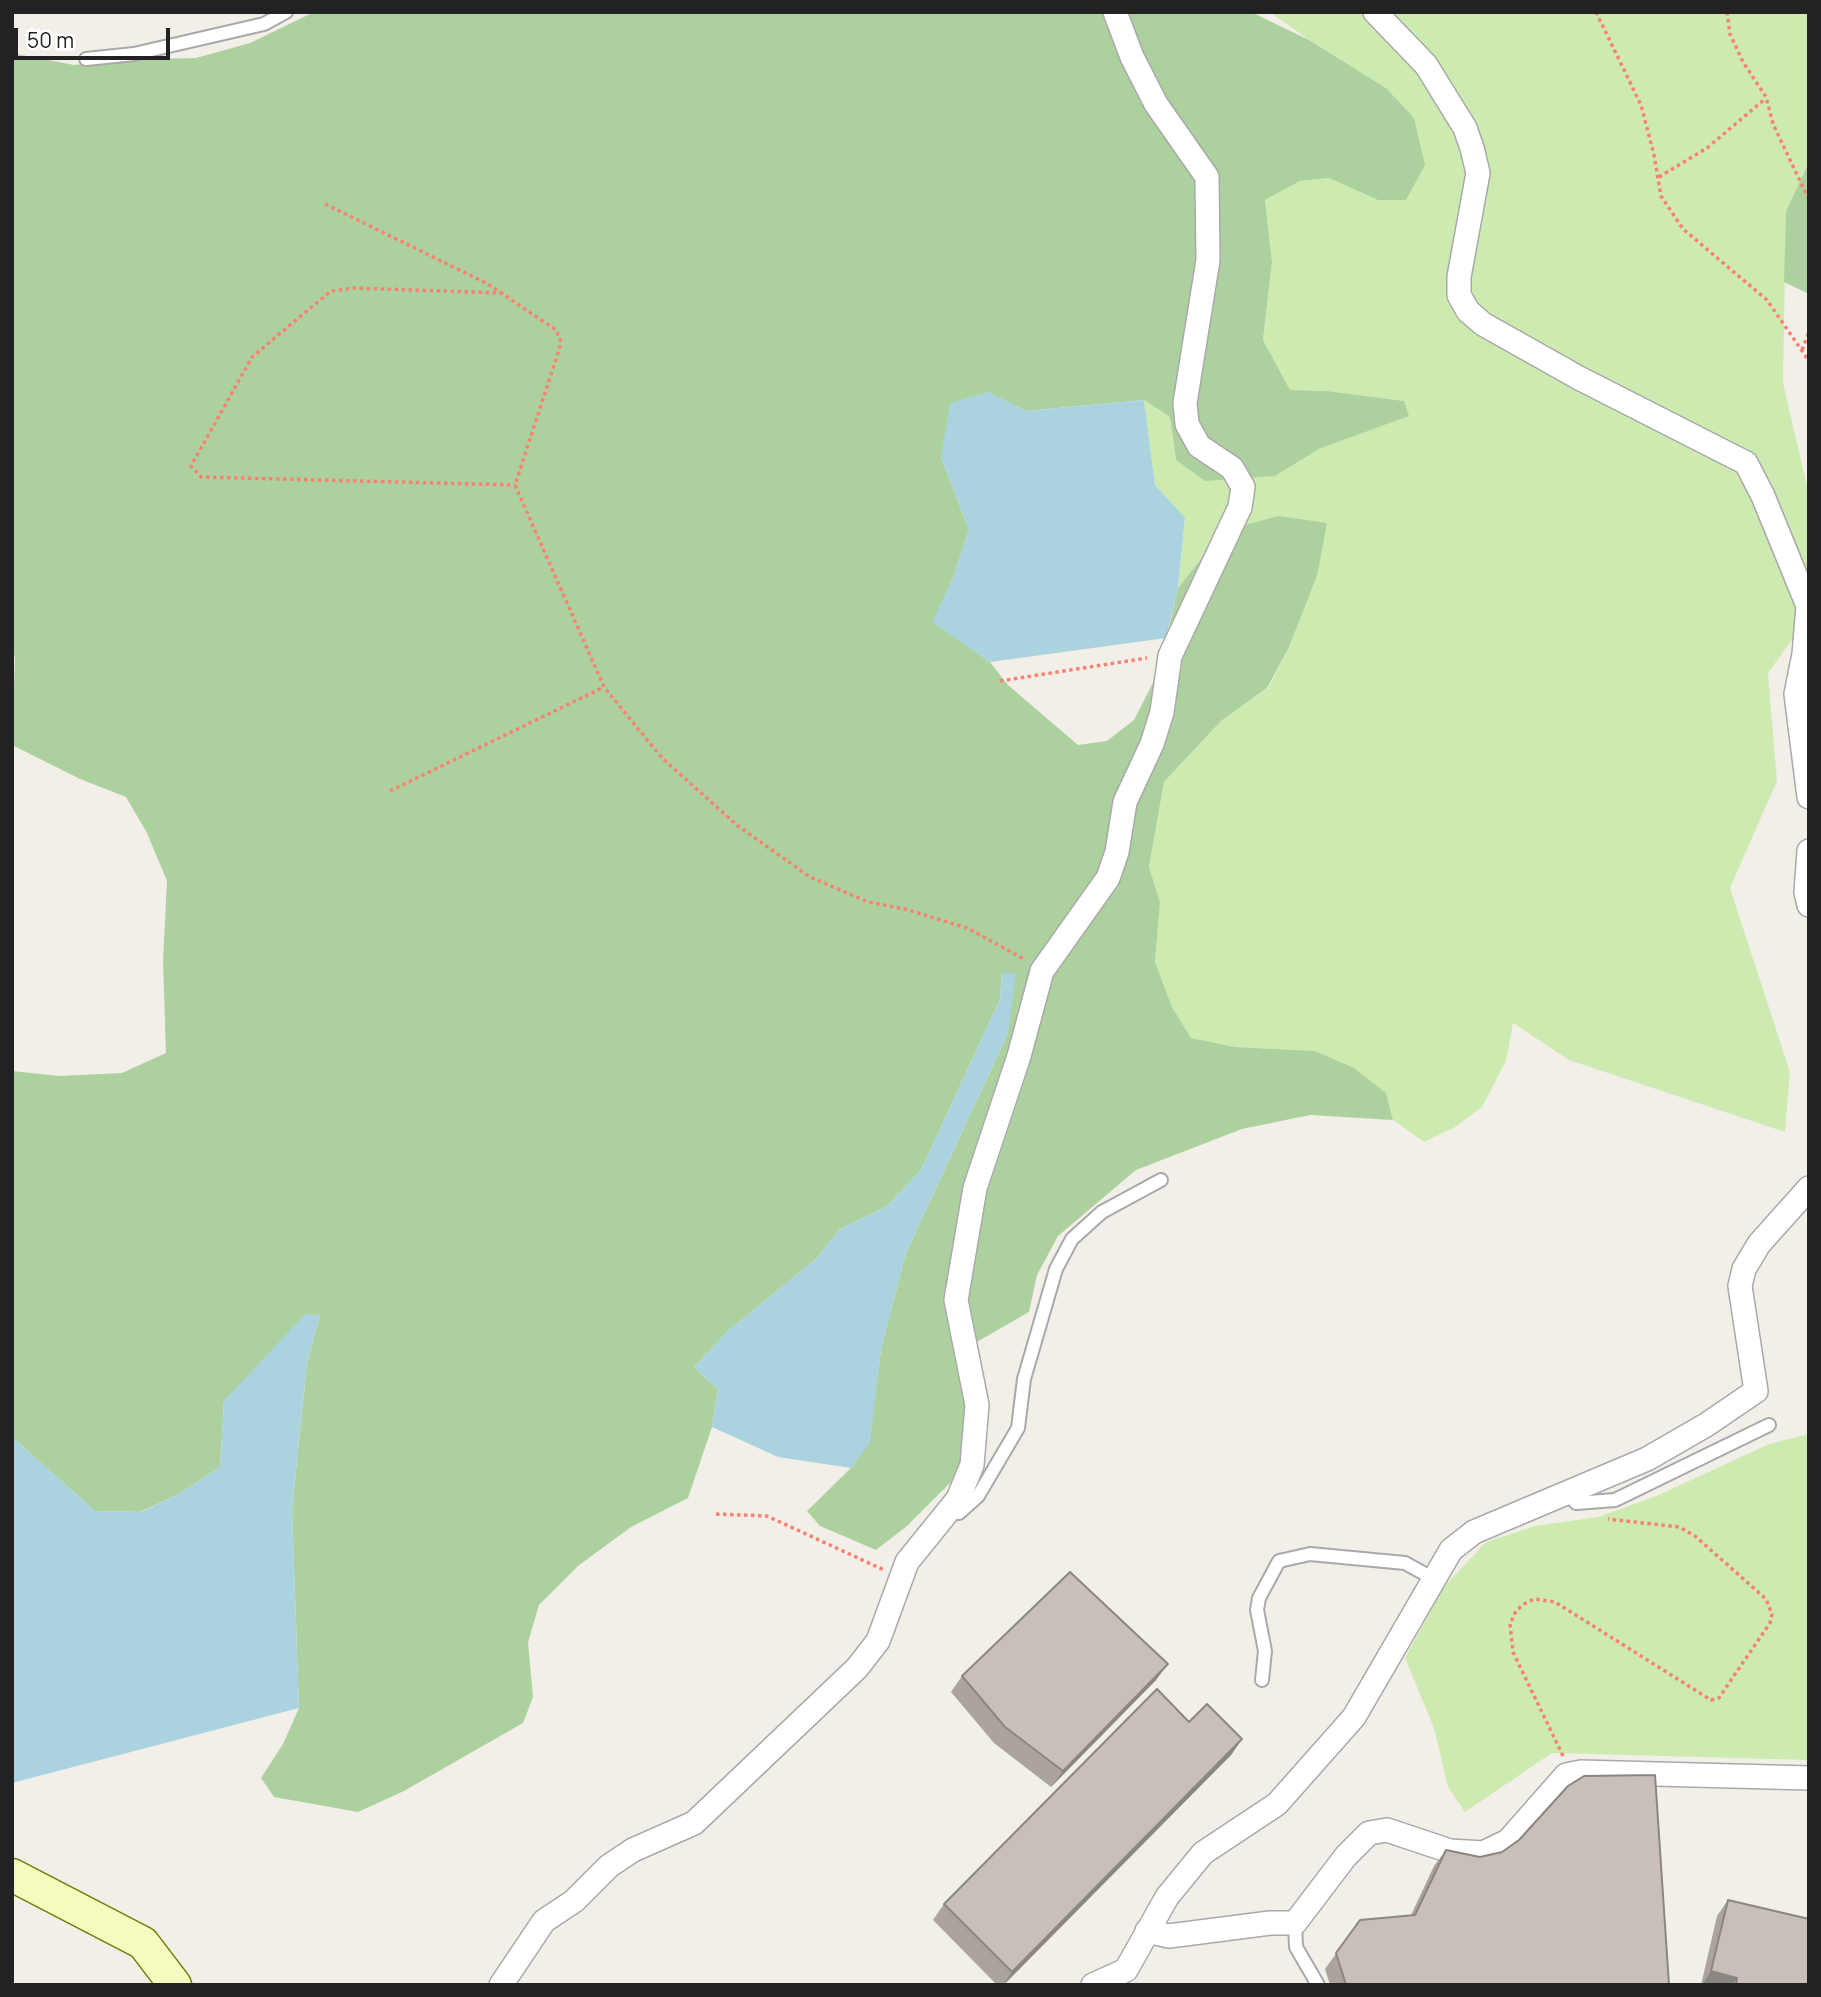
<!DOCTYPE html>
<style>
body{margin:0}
#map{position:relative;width:1821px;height:1997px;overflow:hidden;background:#f2efe9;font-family:Manrope,sans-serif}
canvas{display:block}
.frame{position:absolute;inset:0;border:14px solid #222;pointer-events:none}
.scale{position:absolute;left:14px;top:28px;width:156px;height:32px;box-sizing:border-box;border:4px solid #222;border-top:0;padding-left:9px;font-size:21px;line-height:24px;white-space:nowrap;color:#222;-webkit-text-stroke:5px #fff;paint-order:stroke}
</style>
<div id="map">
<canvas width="1821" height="1997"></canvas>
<div class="frame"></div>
<div class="scale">50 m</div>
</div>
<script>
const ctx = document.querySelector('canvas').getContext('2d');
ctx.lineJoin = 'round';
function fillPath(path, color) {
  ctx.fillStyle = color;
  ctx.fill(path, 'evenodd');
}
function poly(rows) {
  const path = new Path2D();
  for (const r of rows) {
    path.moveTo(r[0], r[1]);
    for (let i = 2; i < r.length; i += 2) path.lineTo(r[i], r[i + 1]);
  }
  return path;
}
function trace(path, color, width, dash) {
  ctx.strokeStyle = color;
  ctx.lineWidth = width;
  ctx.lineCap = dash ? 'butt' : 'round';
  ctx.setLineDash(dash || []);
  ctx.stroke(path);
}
fillPath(poly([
 [1270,12,1809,12,1809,162,1786,211,1783,383,1809,495,1809,616,1768,673,1777,781,1730,888,1790,1072,1785,1132,1569,1060,1513,1023,1506,1061,1482,1107,1455,1127,1424,1142,1393,1120,1386,1093,1315,1051,1235,1047,1191,1038,1172,1007,1155,962,1160,902,1149,867,1164,782,1221,721,1268,688,1289,647,1317,576,1223,531,1178,588,1185,519,1155,485,1144,400,1170,417,1176,460,1275,476,1319,449,1409,416,1403,401,1327,391,1289,390,1263,340,1272,262,1265,200,1300,181,1329,178,1378,200,1386,88,1309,40],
 [1809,1434,1809,1760,1552,1753,1465,1812,1448,1787,1434,1728,1405,1658,1443,1588,1486,1542,1535,1526,1598,1517,1654,1497,1769,1444]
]), '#cdebb0');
fillPath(poly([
 [314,12,1251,12,1309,40,1386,88,1414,118,1425,165,1406,200,1378,200,1329,178,1300,181,1265,200,1272,262,1263,340,1290,390,1327,391,1404,401,1409,416,1319,449,1275,476,1205,481,1176,460,1170,417,1144,400,1026,411,988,392,941,457,969,530,953,578,933,622,990,662,1008,685,1078,745,1107,741,1134,720,1159,671,1178,588,1223,531,1278,516,1327,523,1317,576,1289,647,1267,688,1221,721,1164,782,1149,867,1160,902,1155,962,1172,1007,1191,1038,1235,1047,1315,1051,1354,1068,1386,1093,1393,1120,1310,1115,1242,1129,1136,1170,1058,1236,1037,1275,1029,1312,968,1347,973,1419,963,1470,907,1526,876,1550,820,1526,807,1511,851,1468,869,1443,881,1349,906,1253,1008,1033,1002,973,1000,999,921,1170,886,1207,840,1229,817,1258,729,1330,694,1367,718,1389,712,1427,688,1498,631,1527,578,1566,539,1605,528,1642,533,1697,523,1723,404,1791,358,1812,274,1797,261,1778,283,1744,299,1708,292,1510,307,1363,320,1315,224,1401,220,1467,179,1494,140,1512,95,1511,12,1437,12,1071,60,1076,122,1073,166,1053,163,961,167,881,147,833,126,797,80,779,12,745,15,656,12,653,12,53,74,65,118,60,196,58,250,43],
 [1809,162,1809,294,1784,282,1786,211]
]), '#add19e');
fillPath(poly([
 [989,392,1026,411,1144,400,1155,485,1185,518,1178,588,1166,638,990,662,932,622,953,578,969,530,941,457,950,403],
 [1002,973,1016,973,1008,1033,906,1253,881,1349,870,1443,851,1468,778,1457,712,1427,718,1389,694,1367,729,1330,817,1258,840,1229,886,1207,921,1170,1000,999],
 [305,1314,320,1315,307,1363,292,1510,299,1708,12,1783,12,1437,95,1511,141,1512,179,1494,220,1467,224,1401]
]), '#aad3df');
const lane = poly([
 [86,59,134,54,264,24,286,12],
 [1568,1493,1576,1503,1615,1500,1769,1425],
 [954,1512,959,1513,978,1496,1018,1428,1024,1379,1056,1269,1072,1239,1102,1212,1161,1180],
 [1262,1680,1265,1651,1257,1610,1259,1598,1279,1561,1310,1554,1405,1563,1434,1579],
 [1295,1923,1296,1947,1318,1985]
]);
const street = poly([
 [1375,12,1426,65,1465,128,1472,148,1478,173,1459,277,1459,295,1468,311,1483,324,1579,378,1746,463,1763,496,1808,606,1804,654,1796,694,1809,797],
 [1809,851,1806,892,1809,905],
 [1147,1931,1169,1936,1270,1923,1295,1923,1346,1856,1369,1833,1387,1830,1450,1851,1483,1853,1508,1841,1566,1775,1581,1772,1809,1778],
 [501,1985,544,1921,574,1901,609,1866,633,1850,694,1823,857,1668,878,1641,907,1562,958,1499,972,1465,977,1405,956,1300,975,1188,1019,1056,1042,971,1108,878,1117,852,1125,802,1152,744,1162,712,1170,656,1240,507,1243,487,1232,468,1199,446,1187,424,1185,403,1208,260,1207,177,1156,104,1132,57,1115,12],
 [1093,1985,1126,1970,1167,1897,1203,1853,1277,1804,1354,1717,1451,1550,1474,1532,1647,1459,1706,1425,1756,1391,1740,1286,1744,1269,1759,1244,1809,1188]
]);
const secondary = poly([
 [12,1875,143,1943,175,1985]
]);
trace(lane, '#a9a9a9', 16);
trace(street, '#a9a9a9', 26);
trace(secondary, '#707d05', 35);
trace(poly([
 [1596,12,1641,105,1654,155,1661,196,1683,229,1767,300,1809,361],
 [1727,12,1730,34,1743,62,1766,97,1773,124,1809,200],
 [1659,177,1707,148,1765,99],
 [325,204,488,284,556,330,561,342,558,353,515,485,604,687,662,758,738,826,810,877,868,902,905,909,967,928,1026,960],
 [503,293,354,288,331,291,252,357,191,466,201,477,515,485],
 [1802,350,1809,332],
 [1000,681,1147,658],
 [390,791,604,687],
 [716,1514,767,1516,884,1570],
 [1563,1756,1513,1652,1510,1624,1516,1611,1524,1604,1534,1599,1555,1602,1711,1700,1719,1698,1725,1689,1770,1623,1772,1614,1766,1599,1695,1536,1679,1527,1608,1519]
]), '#fa8072', 3.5, [3.5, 3.5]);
trace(lane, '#fff', 12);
trace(street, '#fff', 23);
trace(secondary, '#f7fabf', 32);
fillPath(poly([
 [962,1676,1156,1680,1051,1787,994,1743,951,1692],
 [1189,1722,1242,1739,1231,1755,1004,1985,997,1985,933,1920,944,1904],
 [1446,1850,1669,1985,1330,1985,1325,1969,1360,1920,1411,1915,1434,1866],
 [1728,1900,1809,1985,1701,1985,1717,1916]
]), '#aba49e');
fillPath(poly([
 [1168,1664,1156,1680,1051,1787,1063,1771],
 [1242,1739,1231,1755,1003,1985,1012,1972],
 [1711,1971,1737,1978,1732,1985,1702,1985]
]), '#8b8681');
const building = poly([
 [1070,1572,1168,1664,1063,1771,1005,1727,962,1676,1070,1572],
 [1157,1689,1189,1722,1207,1704,1242,1739,1012,1972,944,1904,1157,1689],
 [1655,1775,1669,1985,1346,1985,1336,1953,1360,1920,1415,1915,1446,1850,1480,1857,1502,1852,1519,1840,1568,1786,1584,1776,1655,1775],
 [1728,1900,1809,1919,1809,1985,1736,1985,1737,1978,1711,1971,1728,1900]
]);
fillPath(building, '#c7bfb8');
trace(building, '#8b8681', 2);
</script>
